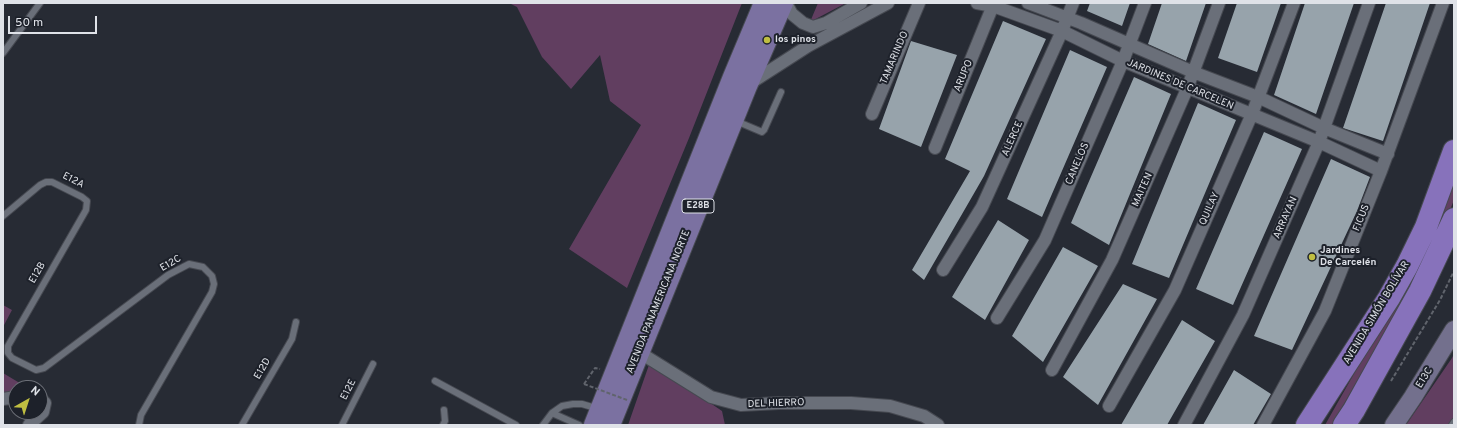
<!DOCTYPE html>
<meta charset="utf-8">
<style>
body{margin:0}
#map{position:relative;width:1457px;height:428px;overflow:hidden;background:#272b34;font-family:Overpass,sans-serif}
canvas{display:block}
.frame{position:absolute;inset:0;border:4px solid #dfe2e8;pointer-events:none}
.north{position:absolute;left:8px;top:380px;width:40px;height:40px;box-sizing:border-box;background:#1d212a;border:1px solid #6b6e76;border-radius:50%;rotate:39deg;font-size:11px;font-weight:700;line-height:16px;text-align:center;color:#dfe2e8}
.north::after{content:'';display:block;margin:auto;width:14px;height:18px;background:#bfbe41;clip-path:polygon(50% 0,100% 100%,50% 72%,0 100%)}
.scale{position:absolute;left:8px;top:16px;width:89px;height:18px;box-sizing:border-box;border:2px solid #dfe2e8;border-top:0;padding-left:5px;font-size:12px;line-height:14px;white-space:nowrap;color:#dfe2e8;-webkit-text-stroke:3px #1d212a;paint-order:stroke}
</style>
<div id="map">
<canvas width="1457" height="428"></canvas>
<div class="frame"></div>
<div class="north">N</div>
<div class="scale">50 m</div>
</div>
<script>
const ctx = document.querySelector('canvas').getContext('2d');
ctx.lineJoin = 'round';
function fillPath(path, color) {
  ctx.fillStyle = color;
  ctx.fill(path, 'evenodd');
}
function poly(rows) {
  const path = new Path2D();
  for (const r of rows) {
    path.moveTo(r[0], r[1]);
    for (let i = 2; i < r.length; i += 2) path.lineTo(r[i], r[i + 1]);
  }
  return path;
}
function trace(path, color, width, dash) {
  ctx.strokeStyle = color;
  ctx.lineWidth = width;
  ctx.lineCap = dash ? 'butt' : 'round';
  ctx.setLineDash(dash || []);
  ctx.stroke(path);
}
function drawText(font, color, halo, rows, align = 'center') {
  ctx.font = font + ' Overpass,sans-serif';
  ctx.lineWidth = 4;
  ctx.setLineDash([]);
  ctx.textBaseline = 'middle';
  ctx.strokeStyle = halo;
  ctx.fillStyle = color;
  for (const [text, x, y, turn = 0] of rows) {
    ctx.save();
    ctx.translate(x, y);
    ctx.rotate((+turn || 0) * Math.PI / 180);
    ctx.textAlign = isNaN(turn) ? turn : align;
    if (halo) ctx.strokeText(text, 0, 0);
    ctx.fillText(text, 0, 0);
    ctx.restore();
  }
}
fillPath(poly([
 [509,3,742,3,689,138,627,288,569,249,641,125,610,101,600,55,571,89,542,57,517,7],
 [818,3,846,3,810,22],
 [1454,179,1454,200,1429,262,1369,360,1332,425,1325,425,1364,356],
 [3,305,12,310,3,327],
 [1454,354,1454,425,1406,425,1452,358],
 [650,362,722,411,725,425,628,425],
 [3,373,28,388,16,388,16,395,3,399]
]), '#613e60');
fillPath(poly([
 [1090,3,1130,3,1122,26,1087,11],
 [1162,3,1206,3,1186,61,1148,44],
 [1237,3,1281,3,1257,72,1218,58],
 [1305,3,1354,3,1316,114,1274,95],
 [1386,3,1430,3,1383,141,1343,128],
 [1003,21,1046,39,984,176,924,280,912,270,970,171,945,159],
 [911,41,957,55,921,147,879,129],
 [1070,50,1107,67,1042,217,1007,199],
 [1134,77,1171,94,1109,245,1071,223],
 [1198,103,1236,120,1169,278,1132,264],
 [1264,132,1302,149,1233,305,1196,289],
 [1331,159,1370,177,1357,211,1292,350,1254,336],
 [998,220,1029,240,985,320,952,297],
 [1063,247,1098,266,1043,362,1012,336],
 [1123,284,1157,299,1098,405,1063,377],
 [1182,320,1215,341,1167,425,1121,425],
 [1234,370,1271,394,1253,425,1203,425]
]), '#97a3ab');
const lane = poly([
 [3,53,40,3],
 [736,121,762,132,764,130,781,92],
 [3,216,40,185,46,182,52,182,82,197,87,201,86,210,8,346,8,353,12,358,36,370,44,368,168,275,189,264,203,267,212,276,214,284,212,292,141,415,139,425],
 [435,381,516,425],
 [552,413,579,425],
 [242,425,292,339,296,322],
 [342,425,373,364],
 [443,425,445,421,444,410],
 [543,425,552,413,562,406,573,404,582,404,599,409],
 [1452,425,1454,422]
]);
const street = poly([
 [786,3,792,14,803,23,813,27,826,23,861,3],
 [977,3,993,6,1062,31,1123,61,1319,142,1381,171],
 [1028,3,1081,23,1193,72,1258,97,1324,128,1388,154],
 [749,84,808,46,888,3],
 [872,114,919,3],
 [935,148,994,3],
 [943,270,982,207,1062,31,1073,3],
 [997,318,1045,240,1123,61,1145,3],
 [634,349,711,397,741,405,779,403,851,403,890,406,924,416,938,425],
 [1052,370,1112,260,1187,89,1219,3],
 [3,399,16,397],
 [1109,406,1175,290,1252,114,1294,3],
 [29,425,43,412,45,403,40,398],
 [1184,425,1243,315,1319,142,1369,3],
 [1263,425,1325,311,1381,171,1443,3]
]);
const secondary = poly([
 [1394,425,1413,397,1454,330]
]);
const primary = poly([
 [594,425,733,77,764,3],
 [610,425,747,86,783,3]
]);
const highway = poly([
 [1307,425,1389,298,1407,266,1426,227,1454,151],
 [1344,425,1354,410,1420,291,1454,219]
]);
trace(lane, '#464951', 8);
trace(street, '#464951', 14);
trace(secondary, '#464951', 20);
trace(primary, '#464951', 22);
trace(highway, '#464951', 24);
trace(poly([
 [1391,381,1440,300,1454,271],
 [584,384,595,368,600,369]
]), '#60646c', 2, [4, 2]);
trace(lane, '#6a6f79', 6);
trace(street, '#6a6f79', 12);
trace(secondary, '#73708d', 18);
trace(primary, '#7b71a1', 20);
trace(highway, '#8772bb', 22);
trace(poly([
 [584,384,627,400]
]), '#60646c', 2, [4, 2]);
for (const [x, y, r, color] of [
 [767,40,4,"#bfbe41"],
 [1312,257,4,"#bfbe41"]
]) {
  const dot = new Path2D();
  dot.arc(x, y, r, 0, 2 * Math.PI);
  ctx.fillStyle = color;
  ctx.fill(dot);
  trace(dot, '#1d212a', 1.5);
}
for (const [x, y, w] of [
 [698,206,32]
]) {
  const box = new Path2D();
  box.roundRect(x - w / 2, y - 7, w, 14, 3);
  ctx.fillStyle = '#1d212a';
  ctx.fill(box);
  trace(box, '#dfe2e8', 1);
}
drawText('bold 9px', '#dfe2e8', null, [
 ["E28B",698,206]
]);
drawText('bold 10px', '#dfe2e8', '#1d212a', [
 ["los pinos",775,40],
 ["Jardines",1320,251],
 ["De Carcelén",1320,263]
], 'left');
drawText('10px', '#dfe2e8', '#1d212a', [
 ["TAMARINDO",895,58,-67],
 ["ARUPO",964,76,-68],
 ["JARDINES DE CARCELEN",1180,85,23],
 ["ALERCE",1013,139,-66],
 ["CANELOS",1078,164,-67],
 ["E12A",73,181,27],
 ["MAITEN",1143,190,-66],
 ["QUILAY",1210,209,-66],
 ["ARRAYAN",1286,218,-66],
 ["FICUS",1362,218,-68],
 ["E12C",171,264,-30],
 ["E12B",38,273,-60],
 ["AVENIDA PANAMERICANA NORTE",659,302,-68],
 ["AVENIDA SIMÓN BOLÍVAR",1377,313,-59],
 ["E12D",263,369,-60],
 ["E13C",1425,378,-58],
 ["E12E",349,390,-63],
 ["DEL HIERRO",776,404,-2]
]);
</script>
